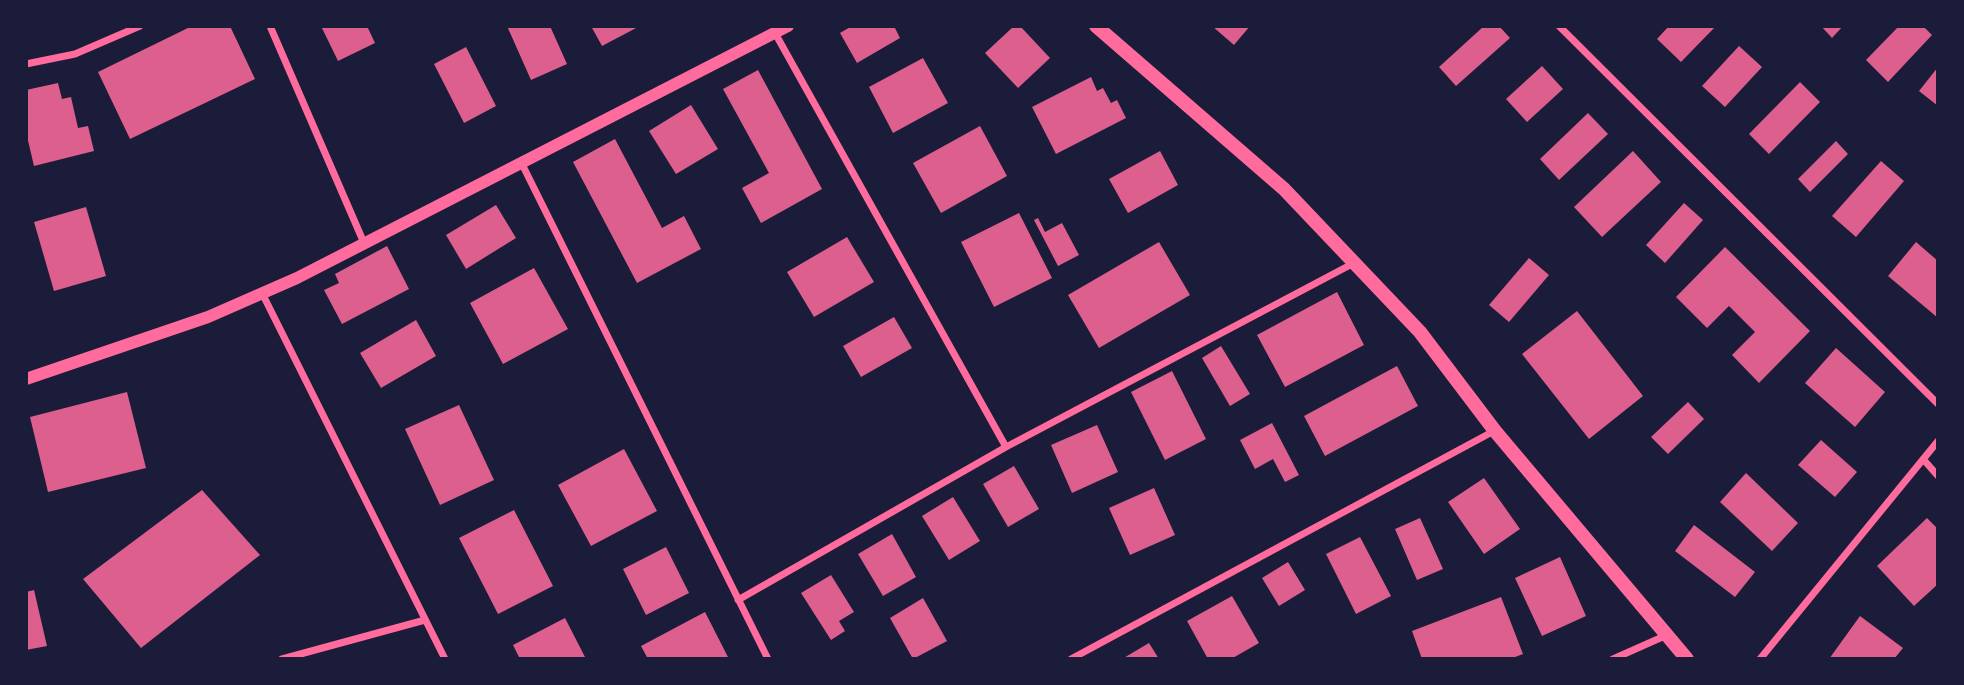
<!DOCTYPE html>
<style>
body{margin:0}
#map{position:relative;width:1964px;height:685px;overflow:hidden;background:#1b1b3a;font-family:"Work Sans",sans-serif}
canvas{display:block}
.frame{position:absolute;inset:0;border:28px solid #1b1b3a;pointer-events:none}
</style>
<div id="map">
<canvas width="1964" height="685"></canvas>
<div class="frame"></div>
</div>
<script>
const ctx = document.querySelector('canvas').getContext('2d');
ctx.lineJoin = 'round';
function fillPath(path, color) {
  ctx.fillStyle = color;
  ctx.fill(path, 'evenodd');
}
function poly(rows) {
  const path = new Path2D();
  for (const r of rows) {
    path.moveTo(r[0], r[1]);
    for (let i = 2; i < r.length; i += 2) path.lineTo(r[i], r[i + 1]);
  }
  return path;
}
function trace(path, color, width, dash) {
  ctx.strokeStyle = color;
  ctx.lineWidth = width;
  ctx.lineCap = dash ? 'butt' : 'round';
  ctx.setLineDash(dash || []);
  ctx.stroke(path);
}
fillPath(poly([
 [192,26,230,26,255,79,130,139,98,72],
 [321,26,367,26,375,43,338,61],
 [507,26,550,26,567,64,531,80],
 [591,26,640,26,602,46],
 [852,26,894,26,900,38,857,63,840,33],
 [1014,26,1020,26,1050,58,1018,88,985,53],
 [1212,26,1250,26,1234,45],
 [1484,26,1499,26,1510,38,1456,86,1439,67],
 [1669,26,1716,26,1681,62,1657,39],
 [1821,26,1843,26,1832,38],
 [1899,26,1923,26,1932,35,1888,82,1866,60],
 [1739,46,1762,67,1725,107,1702,86],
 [466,47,496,106,464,123,434,64],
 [923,58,948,103,893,133,869,87],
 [1542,66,1563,89,1527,122,1506,99],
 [1938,67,1938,106,1919,91],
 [758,70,822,189,761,223,742,188,769,173,723,89],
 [1091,77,1097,91,1103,88,1111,103,1117,100,1126,118,1056,154,1032,107],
 [1800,82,1820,102,1769,154,1749,134],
 [58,83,62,99,71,97,78,128,88,126,94,151,34,166,26,132,26,90],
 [691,105,718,149,676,174,649,131],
 [1588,113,1608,134,1559,180,1540,159],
 [980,126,1007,176,941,213,913,163],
 [615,139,662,228,684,216,701,249,637,283,573,162],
 [1836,141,1848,154,1810,192,1798,179],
 [1160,151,1178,185,1128,213,1109,179],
 [1633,151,1661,182,1602,237,1574,207],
 [1881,161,1904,181,1856,237,1832,216],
 [1684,203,1703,220,1665,263,1646,245],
 [496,205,516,238,466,269,446,235],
 [86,207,106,276,54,291,34,222],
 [1019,213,1052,278,994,307,961,242],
 [1038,218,1045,232,1062,223,1079,255,1058,266,1034,220],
 [847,237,874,282,814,317,787,272],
 [1159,242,1190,295,1099,348,1068,295],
 [1916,242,1938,261,1938,318,1888,276],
 [387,246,409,289,342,324,324,290,339,283,335,274],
 [1725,247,1810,331,1759,383,1732,355,1755,332,1729,306,1707,328,1676,297],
 [1529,258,1549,275,1509,322,1489,305],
 [534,268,568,329,503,364,470,303],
 [1337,292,1364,345,1285,387,1257,335],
 [1577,311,1643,396,1589,439,1522,354],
 [894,317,912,348,861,377,843,346],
 [416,320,436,356,381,388,360,353],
 [1221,346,1250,394,1230,406,1202,358],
 [1836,348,1885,392,1855,427,1805,383],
 [1397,366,1418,406,1325,456,1304,416],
 [1172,371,1206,439,1165,460,1131,392],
 [127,392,146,468,48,492,30,417],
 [1688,402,1704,419,1668,454,1651,437],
 [459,405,494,480,440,505,405,429],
 [1272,423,1299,475,1285,482,1273,459,1255,469,1240,440],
 [1097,425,1118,472,1072,493,1051,445],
 [1821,440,1857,472,1835,497,1798,465],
 [624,449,657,511,591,546,558,485],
 [1014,466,1039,509,1008,527,983,484],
 [1746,473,1798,523,1772,551,1720,502],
 [1484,478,1520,529,1484,554,1448,502],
 [1154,488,1175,535,1130,555,1109,508],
 [202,490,260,555,141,648,83,579],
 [953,497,980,541,949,560,922,516],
 [514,510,553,586,498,614,459,538],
 [1420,518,1443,569,1417,580,1395,529],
 [1927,518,1938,529,1938,584,1914,606,1877,566],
 [1694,525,1755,572,1735,597,1675,551],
 [892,534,916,577,883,596,858,554],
 [1360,537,1391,596,1356,614,1326,554],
 [666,547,689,593,646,615,623,569],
 [1560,557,1586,616,1542,636,1515,578],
 [1288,562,1305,590,1279,606,1262,578],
 [831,575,854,612,839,621,845,631,831,640,801,593],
 [34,590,47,646,26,650,26,592],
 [1232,596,1259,643,1231,659,1208,659,1187,621],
 [1501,597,1523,654,1510,659,1422,659,1412,631],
 [923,598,947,641,913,659,890,618],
 [705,612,729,659,648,659,641,646],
 [1860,616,1903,648,1894,659,1829,659],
 [565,618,586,659,520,659,513,645],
 [1149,643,1159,659,1122,659]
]), '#dd5f8e');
trace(poly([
 [270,26,364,243],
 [1559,26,1938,404],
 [775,33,1006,447],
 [26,64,75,54,140,26],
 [521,162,768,659],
 [262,293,445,659],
 [1923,459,1938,476],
 [738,600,1006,447,1354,263],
 [282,659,425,620],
 [1071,659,1494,431],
 [1613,659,1667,635],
 [1760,659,1938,441]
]), '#ff6b9d', 7);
trace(poly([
 [26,379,208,317,297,278,788,26]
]), '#ff6b9d', 12);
trace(poly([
 [1096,26,1284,189,1420,332,1495,431,1687,659]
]), '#ff6b9d', 14);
</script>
